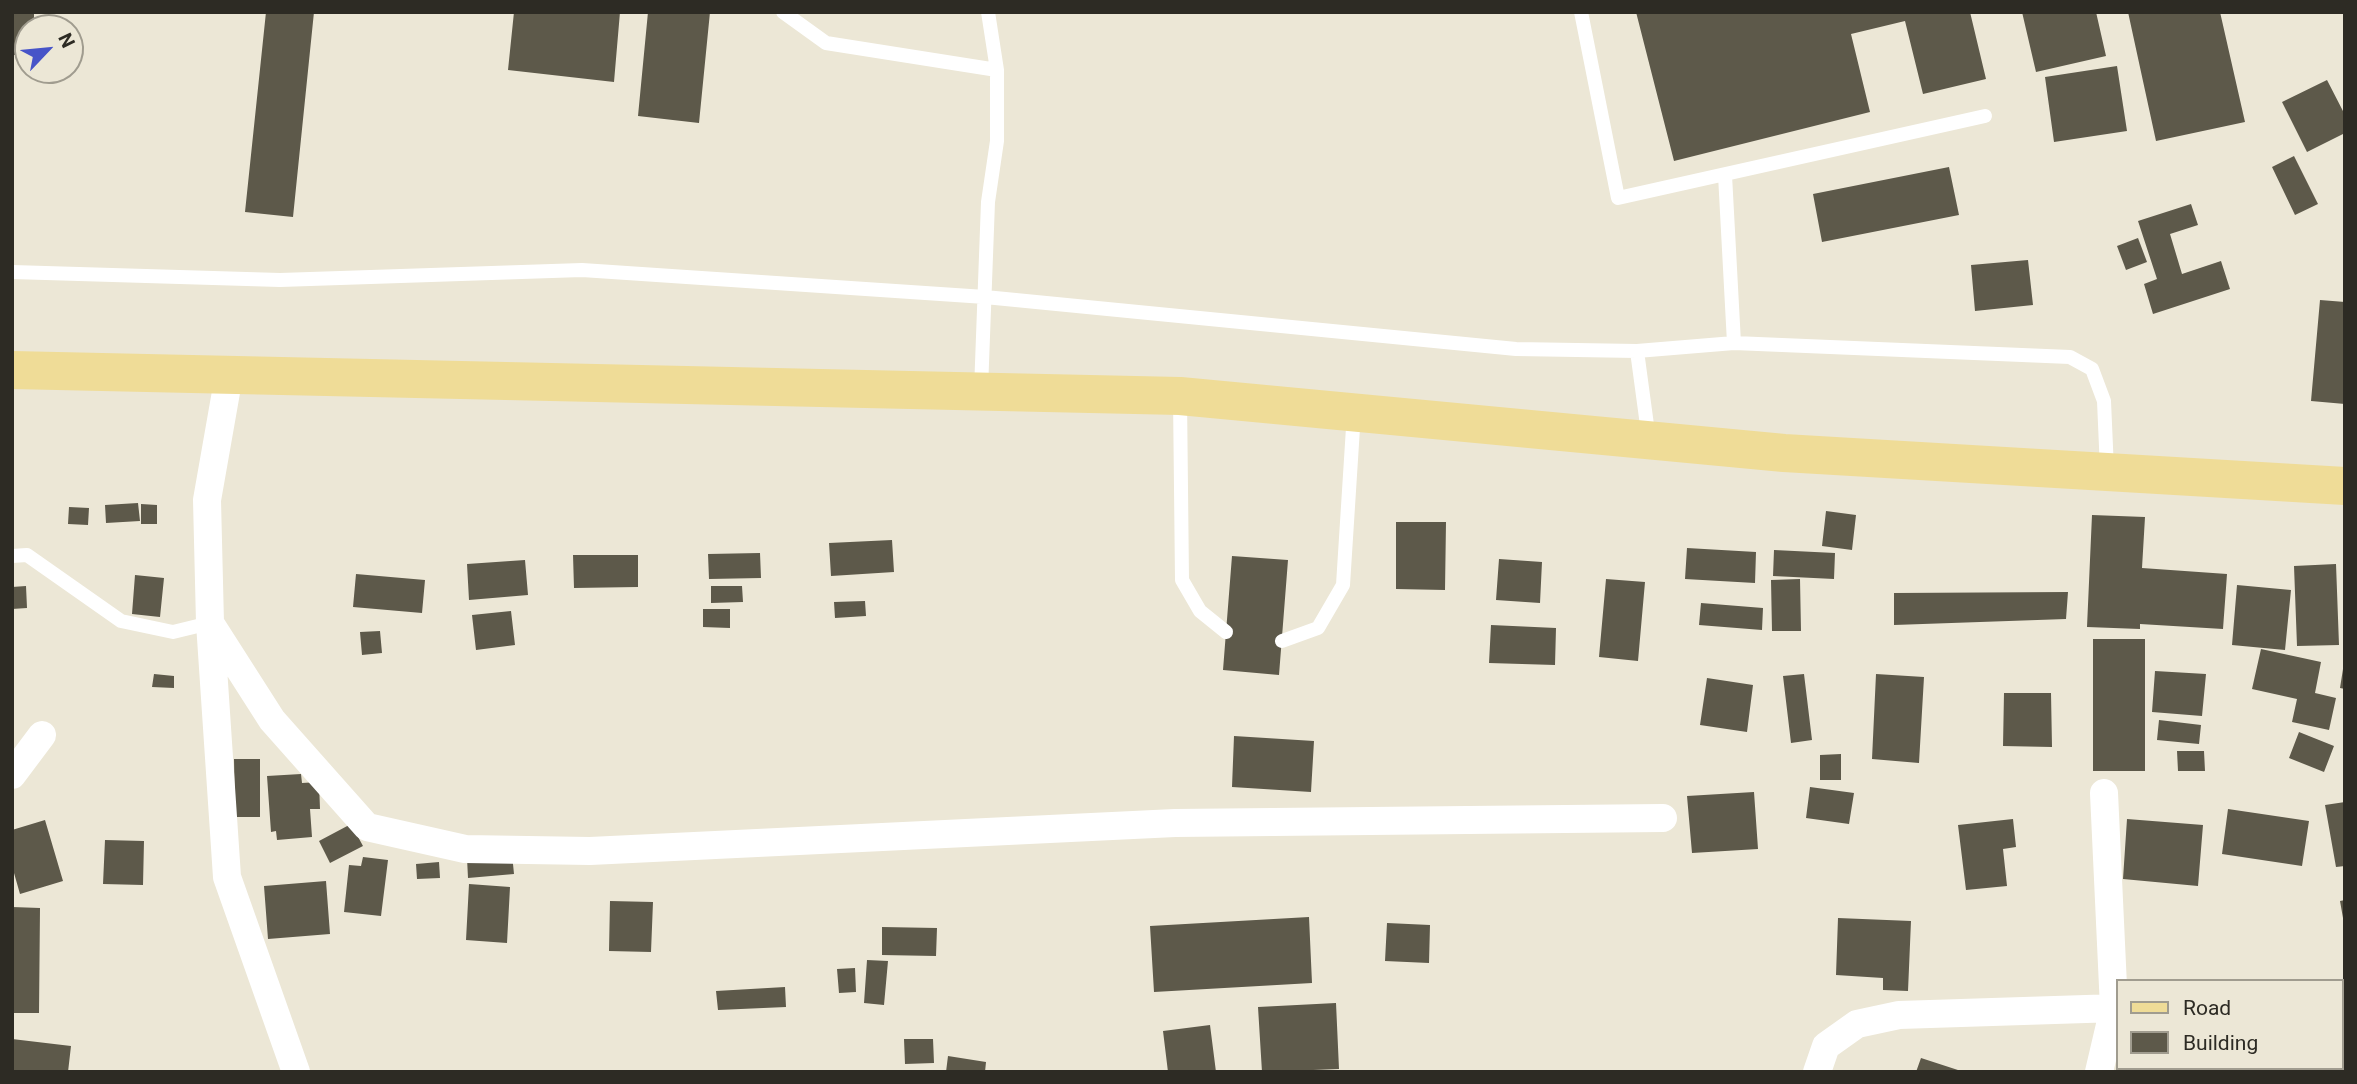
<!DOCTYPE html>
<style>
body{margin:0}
#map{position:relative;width:2357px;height:1084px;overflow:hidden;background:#ece7d6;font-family:Roboto,sans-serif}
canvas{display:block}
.frame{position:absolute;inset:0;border:14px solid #2d2b24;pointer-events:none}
.legend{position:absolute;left:2116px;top:979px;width:228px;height:91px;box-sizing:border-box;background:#ece7d6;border:2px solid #a09c8f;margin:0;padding:9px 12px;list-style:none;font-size:21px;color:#2d2b24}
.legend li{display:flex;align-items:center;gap:14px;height:35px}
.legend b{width:35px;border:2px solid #a09c8f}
.north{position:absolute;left:14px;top:14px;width:70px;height:70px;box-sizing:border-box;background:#ece7d6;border:2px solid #a09c8f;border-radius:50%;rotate:64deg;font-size:19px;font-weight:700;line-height:28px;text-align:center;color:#2d2b24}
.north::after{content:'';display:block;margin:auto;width:24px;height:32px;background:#4754c8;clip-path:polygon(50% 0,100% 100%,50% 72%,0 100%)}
</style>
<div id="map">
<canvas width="2357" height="1084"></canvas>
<div class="frame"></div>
<ul class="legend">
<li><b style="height:9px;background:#efdc97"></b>Road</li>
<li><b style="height:19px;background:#5d594a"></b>Building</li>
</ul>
<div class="north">N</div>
</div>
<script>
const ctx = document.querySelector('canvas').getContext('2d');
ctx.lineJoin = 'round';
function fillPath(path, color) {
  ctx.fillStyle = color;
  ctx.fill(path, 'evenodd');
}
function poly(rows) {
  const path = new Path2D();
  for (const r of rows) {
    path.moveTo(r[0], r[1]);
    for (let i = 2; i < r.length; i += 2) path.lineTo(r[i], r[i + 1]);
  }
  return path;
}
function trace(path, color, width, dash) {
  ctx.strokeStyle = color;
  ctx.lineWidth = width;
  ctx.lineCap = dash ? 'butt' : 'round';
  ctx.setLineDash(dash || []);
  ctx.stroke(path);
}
fillPath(poly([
 [12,12,34,12,34,28,28,28,28,55,12,55],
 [266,12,314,12,293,217,245,212],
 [514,12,620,12,614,82,508,70],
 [648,12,710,12,699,123,638,116],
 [1636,12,1970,12,1986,79,1923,94,1905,21,1851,34,1870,112,1674,161],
 [2022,12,2096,12,2106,56,2036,72],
 [2128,12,2220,12,2245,122,2156,141],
 [2117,66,2127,131,2054,142,2045,77],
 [2327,80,2345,115,2345,133,2307,152,2282,102],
 [2294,156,2318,204,2295,215,2272,167],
 [1949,167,1959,215,1822,242,1813,194],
 [2191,204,2198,225,2170,234,2182,274,2221,261,2230,289,2153,314,2144,284,2157,279,2138,221],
 [2138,238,2147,262,2126,270,2117,246],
 [2028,260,2033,305,1975,311,1971,265],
 [2320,300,2345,302,2345,404,2311,401],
 [138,503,140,521,106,523,105,505],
 [141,504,157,505,157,524,141,524],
 [69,507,89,508,88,525,68,524],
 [1826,511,1856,515,1852,550,1822,546],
 [2092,515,2145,517,2142,568,2227,574,2223,629,2140,624,2140,629,2087,627],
 [1396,522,1446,522,1445,590,1396,589],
 [892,540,894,572,831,576,829,543],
 [1687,548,1756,552,1755,583,1685,579],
 [1774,550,1835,553,1834,579,1773,576],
 [760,553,761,578,709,579,708,554],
 [573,555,638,555,638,587,574,588],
 [1232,556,1288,560,1279,675,1223,670],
 [1499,559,1542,562,1540,603,1496,600],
 [525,560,528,595,469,600,467,564],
 [2336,564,2339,645,2297,646,2294,566],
 [356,574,425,580,422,613,353,607],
 [135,575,164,578,160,617,132,614],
 [1606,579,1645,582,1638,661,1599,657],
 [1800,579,1801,631,1772,631,1771,580],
 [2237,585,2291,590,2285,650,2232,645],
 [26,586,27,608,12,609,12,587],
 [711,586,742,586,743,602,711,603],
 [2068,592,2066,619,1894,625,1894,593],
 [865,601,866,616,835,618,834,602],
 [1701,603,1763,608,1762,630,1699,625],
 [703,609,730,609,730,628,703,627],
 [511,611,515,645,476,650,472,615],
 [1491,625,1556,628,1555,665,1489,663],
 [380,631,382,653,362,655,360,632],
 [2093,639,2145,639,2145,771,2093,771],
 [2261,649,2321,662,2315,693,2336,698,2329,730,2292,722,2297,699,2252,689],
 [2343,669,2345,669,2345,689,2340,688],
 [2155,671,2206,674,2202,716,2152,712],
 [154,674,174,676,174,688,152,687],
 [1804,674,1812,740,1791,743,1783,676],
 [1876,674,1924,677,1919,763,1872,759],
 [1707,678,1753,685,1747,732,1700,725],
 [2004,693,2051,693,2052,747,2003,746],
 [2159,720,2201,725,2199,744,2157,740],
 [2299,732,2334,746,2324,772,2289,758],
 [1234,736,1314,741,1311,792,1232,787],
 [2177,751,2204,751,2205,771,2178,771],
 [1841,754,1841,780,1820,780,1820,755],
 [234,759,260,759,260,817,235,817],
 [301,774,302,783,319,782,320,809,310,809,312,837,277,840,276,831,271,832,267,776],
 [1810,787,1854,793,1849,824,1806,818],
 [1754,792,1758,849,1692,853,1687,796],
 [2345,802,2345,866,2336,867,2325,805],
 [2228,809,2309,821,2302,866,2222,854],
 [2013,819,2016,847,2003,849,2007,886,1966,890,1958,825],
 [2127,819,2203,825,2198,886,2123,879],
 [45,820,63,881,20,894,12,866,12,830],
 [351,824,363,846,330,863,319,841],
 [105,840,144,841,143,885,103,884],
 [512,854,514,874,468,878,467,858],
 [363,857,388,860,381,916,344,912,349,865,361,866],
 [439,862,440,878,417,879,416,864],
 [326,881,330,934,268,939,264,886],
 [469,884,510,887,507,943,466,940],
 [2345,900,2345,918,2343,918,2340,901],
 [610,901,653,902,651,952,609,951],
 [12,907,40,908,39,1013,12,1013],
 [1309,917,1312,983,1154,992,1150,926],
 [1838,918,1911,921,1908,991,1883,990,1883,978,1836,975],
 [1387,923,1430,925,1429,963,1385,961],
 [882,927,937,928,936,956,882,955],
 [867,960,888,961,884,1005,864,1003],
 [855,968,856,992,839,993,837,969],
 [785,987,786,1007,718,1010,716,991],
 [1336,1003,1339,1069,1262,1072,1258,1007],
 [2341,1010,2345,1010,2345,1072,2317,1072,2317,1068,2341,1068],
 [1210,1025,1216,1072,1168,1072,1163,1031],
 [12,1039,71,1046,68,1072,12,1072],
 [904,1039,933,1039,934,1063,905,1064],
 [948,1056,986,1062,985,1072,946,1072],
 [1921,1058,1961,1071,1961,1072,1916,1072]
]), '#5d594a');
trace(poly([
 [783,12,826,43,997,70],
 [1581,12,1618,198,1985,116],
 [1725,175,1734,343],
 [12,272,280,280,582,270,985,297,1516,349,1637,351,1734,343,2070,357,2092,369,2104,401,2107,470],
 [1637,351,1649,440],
 [981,390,988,202,997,141,997,70,988,12],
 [1180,397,1182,580,1200,611,1226,632],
 [12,556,27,555,121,621,173,632,210,623],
 [1282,641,1318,628,1343,585,1354,412]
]), '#fff', 14);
trace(poly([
 [229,375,207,500,210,623,227,877,296,1072],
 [210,623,272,720,367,827,465,849,590,851,1175,823,1663,818],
 [12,775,42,735],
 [2341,998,2345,998],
 [1817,1072,1826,1046,1857,1024,1899,1015,2117,1008],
 [2099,1072,2114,1008,2104,793]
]), '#fff', 28);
trace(poly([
 [12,370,1180,396,1784,453,2345,486]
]), '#efdc97', 38);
</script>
